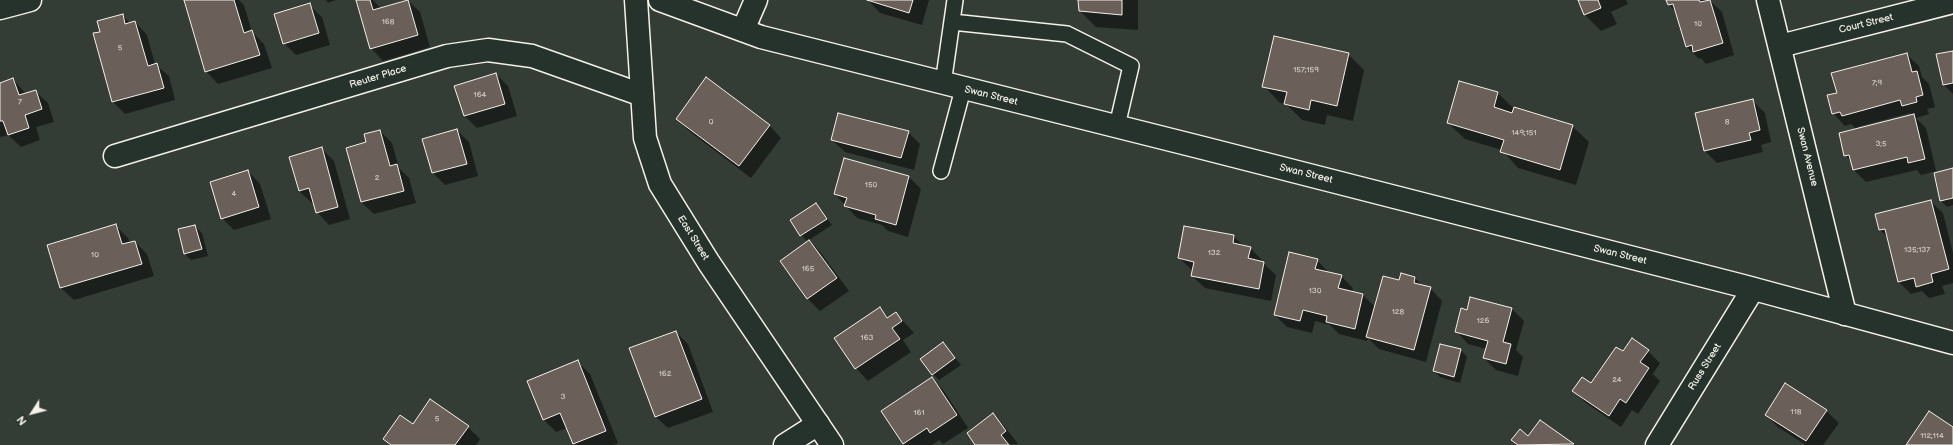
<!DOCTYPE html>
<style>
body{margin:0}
#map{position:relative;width:1953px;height:445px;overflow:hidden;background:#343c36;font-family:"Balsamiq Sans",sans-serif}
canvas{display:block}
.north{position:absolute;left:12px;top:393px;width:40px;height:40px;-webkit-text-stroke:3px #26332d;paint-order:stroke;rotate:234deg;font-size:11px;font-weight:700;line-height:16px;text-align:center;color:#f4f1e8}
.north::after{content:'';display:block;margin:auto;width:14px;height:18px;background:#f4f1e8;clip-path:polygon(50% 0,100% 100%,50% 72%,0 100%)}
</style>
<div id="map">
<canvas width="1953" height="445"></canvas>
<div class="north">N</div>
</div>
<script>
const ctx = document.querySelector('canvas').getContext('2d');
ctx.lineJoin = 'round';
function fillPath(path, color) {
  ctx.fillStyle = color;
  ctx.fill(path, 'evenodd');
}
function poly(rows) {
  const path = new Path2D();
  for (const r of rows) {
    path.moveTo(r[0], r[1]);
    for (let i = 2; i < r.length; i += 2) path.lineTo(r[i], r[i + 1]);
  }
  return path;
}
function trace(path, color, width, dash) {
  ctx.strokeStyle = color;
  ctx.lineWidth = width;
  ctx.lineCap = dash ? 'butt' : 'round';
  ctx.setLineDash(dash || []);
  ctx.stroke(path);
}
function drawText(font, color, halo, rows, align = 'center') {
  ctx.font = font + ' "Balsamiq Sans",sans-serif';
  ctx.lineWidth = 4;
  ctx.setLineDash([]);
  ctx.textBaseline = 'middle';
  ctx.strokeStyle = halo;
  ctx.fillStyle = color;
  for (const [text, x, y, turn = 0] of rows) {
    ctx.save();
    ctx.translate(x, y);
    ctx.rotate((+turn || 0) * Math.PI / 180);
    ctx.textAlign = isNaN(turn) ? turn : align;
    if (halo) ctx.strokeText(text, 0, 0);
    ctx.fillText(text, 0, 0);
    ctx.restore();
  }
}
fillPath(poly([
 [186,0,239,0,244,5,252,32,264,44,272,68,218,84,206,71],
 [326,0,336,0,328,3],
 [357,0,373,0,380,8,407,0,420,12,430,47,383,61,371,48],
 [868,0,929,0,922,25,880,13],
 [1079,0,1138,0,1138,30,1096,27,1080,11],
 [1579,0,1626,0,1628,4,1611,12,1617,24,1601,31,1585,15],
 [1668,0,1709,0,1722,12,1734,55,1706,64,1701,58,1699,59,1687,47,1677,13,1669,5],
 [309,5,322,17,330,45,296,55,284,43],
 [122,15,131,24,135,22,147,35,155,64,169,76,175,100,125,114,113,102,101,32],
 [1953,52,1953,94,1943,84],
 [1348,54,1364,70,1353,121,1327,115,1325,125,1302,120,1286,104,1280,103,1264,86],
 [1906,54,1919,66,1922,77,1929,84,1935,107,1927,109,1929,114,1916,118,1926,128,1936,171,1921,175,1917,170,1866,182,1854,170,1852,162,1845,155,1856,129,1851,124,1845,126,1833,113,1838,93],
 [1910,113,1912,116,1857,129,1857,127],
 [496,74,508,86,517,116,477,128,465,116,456,87],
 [13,79,26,94,35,91,48,103,54,122,36,127,40,140,21,147,8,135,0,137,0,84],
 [1460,82,1498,93,1514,109,1572,126,1589,142,1576,185,1518,168,1502,150,1465,139,1448,123],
 [1752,100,1765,113,1771,142,1761,145,1763,152,1717,163,1704,150],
 [677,119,769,125,781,138,751,178,689,131],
 [457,130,469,142,478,176,445,185,432,172],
 [380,131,392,143,399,168,409,178,416,203,374,214,361,202,368,143],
 [908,132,920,144,914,170,845,152,832,140],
 [322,149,334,161,350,219,329,225,317,212,314,202,312,203,299,191],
 [1953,169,1953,205,1947,207,1940,200],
 [248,171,260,184,271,219,234,230,222,218],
 [909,177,921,189,908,237,888,231,882,225,857,218,835,194],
 [1930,201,1943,213,1953,253,1953,283,1942,286,1945,294,1929,298,1922,291,1911,294,1899,282,1888,238,1880,230,1876,214],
 [816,204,832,225,809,240,821,253,849,291,820,311,808,299,781,261,808,242,801,235],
 [116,226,128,238,130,243,135,242,147,254,154,276,74,300,61,288,49,246],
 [195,226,202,233,208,256,191,260,185,254],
 [1233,236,1244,246,1250,248,1262,260,1262,262,1276,275,1271,301,1205,288,1192,276,1193,271,1179,258],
 [1317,260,1329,273,1341,276,1353,288,1352,292,1363,295,1375,307,1400,281,1402,274,1415,278,1424,287,1430,288,1442,301,1426,362,1379,349,1368,338,1367,341,1339,334,1330,325,1315,321,1312,333,1287,327,1275,315],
 [1471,298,1512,309,1524,321,1516,350,1523,357,1518,376,1496,370,1484,358,1487,349,1468,344,1456,331,1467,311],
 [879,308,889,318,896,314,908,326,914,333,903,340,911,352,868,381,856,368,835,338],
 [676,332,688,344,713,412,668,428,655,416],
 [943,343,961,365,939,380,933,374],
 [1441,345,1461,350,1467,357,1460,383,1440,377,1434,371],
 [1648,351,1660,363,1653,374,1660,381,1638,414,1632,410,1621,427,1586,403,1573,391,1592,385,1623,353],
 [577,361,590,374,618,443,613,445,575,445,567,428,556,432,544,420,528,381],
 [932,378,944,391,968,428,943,444,939,440,932,445,905,445,903,444],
 [1826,411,1839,423,1823,445,1806,445,1778,427,1766,415],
 [993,415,1005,427,1018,444,977,445],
 [1540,421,1574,445,1518,445,1513,440,1529,437],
 [413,425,468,427,480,439,476,445,390,445,384,439]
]), '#0007');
const building = poly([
 [184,0,234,0,244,33,252,30,260,55,205,72,184,0],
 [356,0,370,0,373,10,408,0,418,35,370,49,356,0],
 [867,0,913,0,909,13,867,0],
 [1078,0,1122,0,1122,15,1079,11,1078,0],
 [1578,0,1598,0,1601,8,1584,15,1578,0],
 [1666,0,1699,0,1700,2,1710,0,1723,43,1693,52,1692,45,1686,47,1673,4,1668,5,1666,0],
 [310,3,319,33,283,44,274,14,310,3],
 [123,14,125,24,135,21,148,66,157,63,164,88,112,102,93,33,100,32,97,21,123,14],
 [1274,36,1349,53,1337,106,1311,100,1309,110,1284,104,1287,92,1262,87,1274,36],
 [1953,51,1953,83,1943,85,1936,54,1953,51],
 [1907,53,1912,72,1917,71,1923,95,1916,97,1917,102,1902,106,1900,100,1842,116,1840,112,1832,114,1827,95,1837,93,1831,73,1907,53],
 [496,73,505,104,464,116,454,86,496,73],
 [706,77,770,125,739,166,676,119,706,77],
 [13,78,19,95,36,90,42,109,25,115,29,128,8,135,3,121,0,121,0,83,13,78],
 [1459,81,1498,92,1494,107,1512,113,1514,107,1573,125,1560,170,1500,152,1504,140,1447,123,1459,81],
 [1753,99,1760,130,1749,133,1751,140,1704,151,1695,113,1753,99],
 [838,113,909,131,901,158,831,140,838,113],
 [1914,114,1925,159,1908,163,1907,157,1853,170,1849,155,1844,156,1839,133,1914,114],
 [457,129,467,164,432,173,422,139,457,129],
 [380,130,390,166,397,164,404,191,361,202,346,148,366,142,364,134,380,130],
 [322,147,338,207,316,213,309,188,299,191,289,157,322,147],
 [844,158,909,176,896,225,875,219,876,215,844,206,847,198,834,194,844,158],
 [1953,168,1953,198,1940,201,1934,173,1953,168],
 [248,170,259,207,221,219,210,182,248,170],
 [1931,200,1949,269,1931,274,1933,282,1916,287,1914,278,1898,282,1885,229,1879,230,1875,214,1931,200],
 [816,203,827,219,800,236,790,220,816,203],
 [116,224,122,244,135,241,142,264,60,288,47,245,116,224],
 [195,225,202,249,184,254,178,229,195,225],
 [1184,226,1234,235,1233,243,1251,247,1248,258,1264,262,1259,289,1191,276,1194,262,1178,258,1184,226],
 [809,240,837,278,807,299,780,261,809,240],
 [1289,252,1318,259,1315,269,1342,275,1338,288,1363,294,1355,329,1326,322,1327,316,1303,310,1300,321,1274,315,1289,252],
 [1401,273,1415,277,1414,283,1431,287,1414,350,1366,337,1383,276,1399,280,1401,273],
 [1470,297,1512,308,1503,342,1511,344,1506,364,1483,358,1488,341,1455,332,1461,308,1467,310,1470,297],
 [880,307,887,318,896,312,902,321,892,328,900,339,855,369,834,338,880,307],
 [676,331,702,399,655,417,629,348,676,331],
 [1632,338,1649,350,1640,362,1649,368,1626,403,1620,399,1609,416,1572,391,1582,377,1591,383,1616,347,1623,351,1632,338],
 [943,342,955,358,932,375,920,359,943,342],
 [1440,344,1461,349,1454,377,1433,371,1440,344],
 [578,360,606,431,573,444,560,413,543,420,527,381,578,360],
 [932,377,957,415,930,433,927,428,903,444,881,411,932,377],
 [1785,383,1827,410,1806,441,1765,415,1785,383],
 [430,399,469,426,455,445,391,445,383,439,400,415,413,424,430,399],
 [1929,411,1953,427,1953,445,1906,445,1929,411],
 [993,413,1006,431,1001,435,1009,445,975,445,967,433,993,413],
 [1540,420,1574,444,1518,445,1511,440,1520,429,1528,436,1540,420]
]);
fillPath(building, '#6b5f59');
trace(building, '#f4f1e8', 1);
const service = poly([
 [952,22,1067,34,1131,66,1117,126],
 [943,84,955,0],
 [941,171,963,89]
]);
const minor = poly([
 [1768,0,1845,314],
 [0,8,30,0],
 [743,30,756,0],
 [1780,46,1953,2],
 [115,156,447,56,488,50,532,56,642,95],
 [785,445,818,424],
 [1657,445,1753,289]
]);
const secondary = poly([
 [636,0,645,138,660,184,709,263,832,445],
 [660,0,761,37,1207,149,1743,286,1953,343]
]);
trace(service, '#f4f1e8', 18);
trace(minor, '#f4f1e8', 25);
trace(secondary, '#f4f1e8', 25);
trace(service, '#26332d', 15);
trace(minor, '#26332d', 22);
trace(secondary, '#26332d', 22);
drawText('8px', '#d2ccc4', null, [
 ["168",388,22],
 ["10",1698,24],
 ["5",120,48],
 ["157;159",1306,70],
 ["7;9",1877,83],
 ["164",480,95],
 ["7",20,102],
 ["0",711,122],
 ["8",1727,122],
 ["149;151",1524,133],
 ["3;5",1881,144],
 ["2",377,178],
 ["150",871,185],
 ["4",234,194],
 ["135;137",1917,250],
 ["132",1214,253],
 ["10",95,255],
 ["165",808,269],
 ["130",1315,291],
 ["128",1398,312],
 ["126",1483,321],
 ["163",867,338],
 ["162",665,374],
 ["24",1617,380],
 ["3",563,397],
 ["118",1796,412],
 ["161",919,413],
 ["5",437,419],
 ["112;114",1932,436]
]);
drawText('10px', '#f4f1e8', '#26332d', [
 ["Court Street",1866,24,-14],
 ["Reuter Place",378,77,-17],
 ["Swan Street",991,96,14],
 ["Swan Avenue",1807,157,76],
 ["Swan Street",1306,174,14],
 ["East Street",693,238,58],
 ["Swan Street",1620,255,14],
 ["Russ Street",1705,367,-58]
]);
</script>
